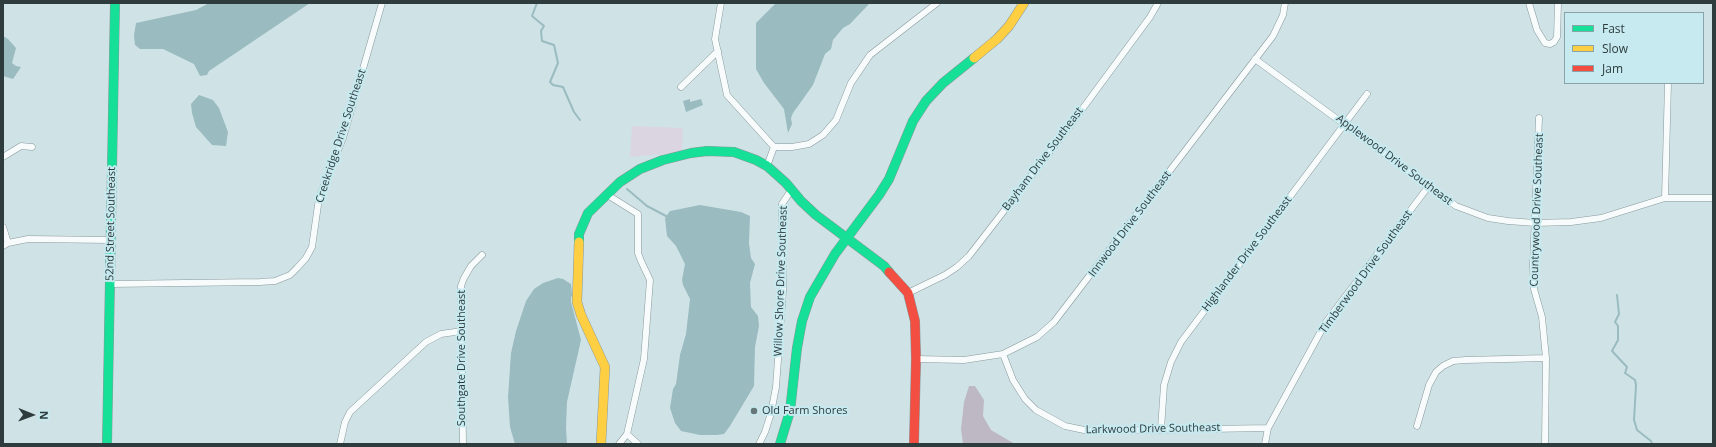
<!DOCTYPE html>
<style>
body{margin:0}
#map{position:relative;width:1716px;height:447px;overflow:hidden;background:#cfe3e6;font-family:"Open Sans",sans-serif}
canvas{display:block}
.frame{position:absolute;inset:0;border:4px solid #2e3c3e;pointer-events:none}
.legend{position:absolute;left:1564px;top:12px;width:140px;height:72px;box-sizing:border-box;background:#c6eaef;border:1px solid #89a4a8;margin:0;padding:5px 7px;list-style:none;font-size:12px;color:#2e3c3e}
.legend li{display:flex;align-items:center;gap:8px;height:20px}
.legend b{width:20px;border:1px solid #89a4a8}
.north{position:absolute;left:12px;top:395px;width:40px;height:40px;-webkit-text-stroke:3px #c6eaef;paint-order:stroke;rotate:91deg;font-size:11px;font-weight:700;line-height:16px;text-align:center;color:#2e3c3e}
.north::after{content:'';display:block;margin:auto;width:14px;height:18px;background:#2e3c3e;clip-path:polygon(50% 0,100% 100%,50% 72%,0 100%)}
</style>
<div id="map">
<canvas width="1716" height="447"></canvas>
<div class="frame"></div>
<ul class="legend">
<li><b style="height:5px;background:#16e098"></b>Fast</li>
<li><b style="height:5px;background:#ffcf43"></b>Slow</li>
<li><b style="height:5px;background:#f24e42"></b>Jam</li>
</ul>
<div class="north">N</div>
</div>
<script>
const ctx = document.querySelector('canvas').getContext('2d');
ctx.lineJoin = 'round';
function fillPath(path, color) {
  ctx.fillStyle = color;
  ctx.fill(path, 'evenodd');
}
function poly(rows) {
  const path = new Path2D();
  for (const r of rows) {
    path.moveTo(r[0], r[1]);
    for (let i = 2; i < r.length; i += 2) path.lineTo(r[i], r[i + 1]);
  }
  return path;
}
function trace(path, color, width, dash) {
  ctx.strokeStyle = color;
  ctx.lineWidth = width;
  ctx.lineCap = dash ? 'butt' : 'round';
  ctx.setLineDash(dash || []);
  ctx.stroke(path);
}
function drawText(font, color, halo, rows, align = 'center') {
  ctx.font = font + ' "Open Sans",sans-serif';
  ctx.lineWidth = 4;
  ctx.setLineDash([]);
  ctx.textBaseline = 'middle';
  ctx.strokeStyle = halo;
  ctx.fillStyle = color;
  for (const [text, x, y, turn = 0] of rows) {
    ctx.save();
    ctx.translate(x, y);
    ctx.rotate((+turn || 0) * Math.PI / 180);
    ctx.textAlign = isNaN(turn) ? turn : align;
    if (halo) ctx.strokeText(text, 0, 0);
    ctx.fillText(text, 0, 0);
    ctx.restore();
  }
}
fillPath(poly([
 [632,126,683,128,682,152,630,157]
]), '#dbd5e1');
fillPath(poly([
 [969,386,975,386,984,400,983,416,991,430,1015,444,963,444,961,429,964,402]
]), '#beb8c4');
fillPath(poly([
 [209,3,310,3,209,71,207,75,200,76,194,64,163,49,140,49,135,45,134,35,136,23,196,10],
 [776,3,870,3,850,24,843,28,833,40,831,49,825,54,813,85,793,113,791,118,792,124,788,133,784,109,764,83,756,69,756,23],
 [3,36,8,39,16,48,12,63,16,66,21,67,13,79,3,76],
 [199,95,213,100,219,108,228,132,226,146,212,145,196,127,192,113,191,104],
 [690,99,690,102,701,99,703,105,686,112,683,101],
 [700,205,741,212,750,216,749,243,751,258,755,264,750,283,751,307,758,316,759,326,755,347,754,386,730,426,724,434,717,435,700,435,681,431,675,423,670,408,673,389,676,384,680,355,686,334,690,299,683,285,682,280,685,264,676,246,667,236,665,218,670,211],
 [558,278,563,279,571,284,572,294,573,295,571,297,571,302,581,340,567,402,566,428,567,444,515,444,510,427,508,397,511,353,516,331,526,301,534,289,543,283]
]), '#9abbc0');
trace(poly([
 [537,3,532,16,544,26,541,31,542,41,554,45,558,63,550,82,553,85,563,87,574,112,580,120],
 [627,189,647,206,666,216],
 [1617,295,1619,314,1615,322,1618,326,1618,340,1612,351,1627,367,1625,373,1635,380,1636,385,1634,420,1637,430,1651,441,1652,444]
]), '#9abbc0', 2);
const street = poly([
 [721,3,715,39,727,95,774,147],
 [1529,3,1537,30,1545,43,1550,44,1554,42,1557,37,1558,3],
 [1255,59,1456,206,1488,218,1508,221,1535,223,1571,222,1601,218,1665,198,1713,198],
 [681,87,718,51],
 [1539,118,1533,265,1534,289,1542,317,1546,358,1545,444],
 [774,147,792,147,809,144,823,135,836,120,851,83,870,55,937,3],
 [3,157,21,146,32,147],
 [767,166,774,147],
 [606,194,638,214,638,253,641,261,650,280,644,359,627,434,619,444],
 [1665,198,1668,83],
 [3,227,8,243],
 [3,246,8,243,28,239,111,240],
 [110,284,260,282,275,281,290,275,297,268,306,258,312,247,319,198,343,138,382,3],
 [908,293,945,275,957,267,969,256,1072,123,1150,17,1158,3],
 [1003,354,1013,380,1025,399,1036,410,1065,426,1089,431,1268,428],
 [916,359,964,360,1003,354,1037,337,1054,322,1273,36,1283,15,1285,3],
 [1417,426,1429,385,1436,372,1443,366,1453,361,1466,360,1546,358],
 [1161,429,1164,385,1171,362,1181,342,1367,94],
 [627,434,638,444],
 [340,444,345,422,350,412,426,342,441,334,462,331],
 [463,444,461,286,464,278,471,266,482,255],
 [759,444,765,432,771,413,776,387,783,291,782,204,792,189],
 [1265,444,1268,428,1326,322,1428,187]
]);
const fast = poly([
 [579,242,579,234,588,213,620,182,640,169,663,160,691,153,707,151,734,152,756,160,767,166,786,183,801,201,816,215,884,266,889,272],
 [107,444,115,3],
 [780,444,790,411,797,348,802,321,810,297,835,254,879,195,889,179,913,121,926,101,943,83,974,58]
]);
const slow = poly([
 [974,58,997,39,1009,26,1024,3],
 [579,242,577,302,581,315,605,367,601,444]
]);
const jam = poly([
 [889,272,908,293,915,321,916,359,914,444]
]);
trace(street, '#89989b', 7);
trace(fast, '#89989b', 10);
trace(slow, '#89989b', 10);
trace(jam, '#89989b', 10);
trace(street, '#f8fbfb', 6);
trace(fast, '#16e098', 9);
trace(slow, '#ffcf43', 9);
trace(jam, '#f24e42', 9);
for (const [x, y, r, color] of [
 [754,411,4,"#667679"]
]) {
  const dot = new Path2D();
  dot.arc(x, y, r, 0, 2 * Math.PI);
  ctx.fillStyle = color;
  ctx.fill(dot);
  trace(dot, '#c6eaef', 1.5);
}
drawText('11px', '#2e3c3e', '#c6eaef', [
 ["Creekridge Drive Southeast",341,136,-72],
 ["Bayham Drive Southeast",1043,159,-53],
 ["Applewood Drive Southeast",1394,160,37],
 ["Countrywood Drive Southeast",1537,210,-88],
 ["52nd Street Southeast",111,224,-89],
 ["Innwood Drive Southeast",1130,224,-53],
 ["Highlander Drive Southeast",1247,254,-53],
 ["Timberwood Drive Southeast",1366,272,-54],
 ["Willow Shore Drive Southeast",781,281,-88],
 ["Southgate Drive Southeast",462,358,-90],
 ["Larkwood Drive Southeast",1153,429,-1]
]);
drawText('11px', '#2e3c3e', '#c6eaef', [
 ["Old Farm Shores",762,411]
], 'left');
</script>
